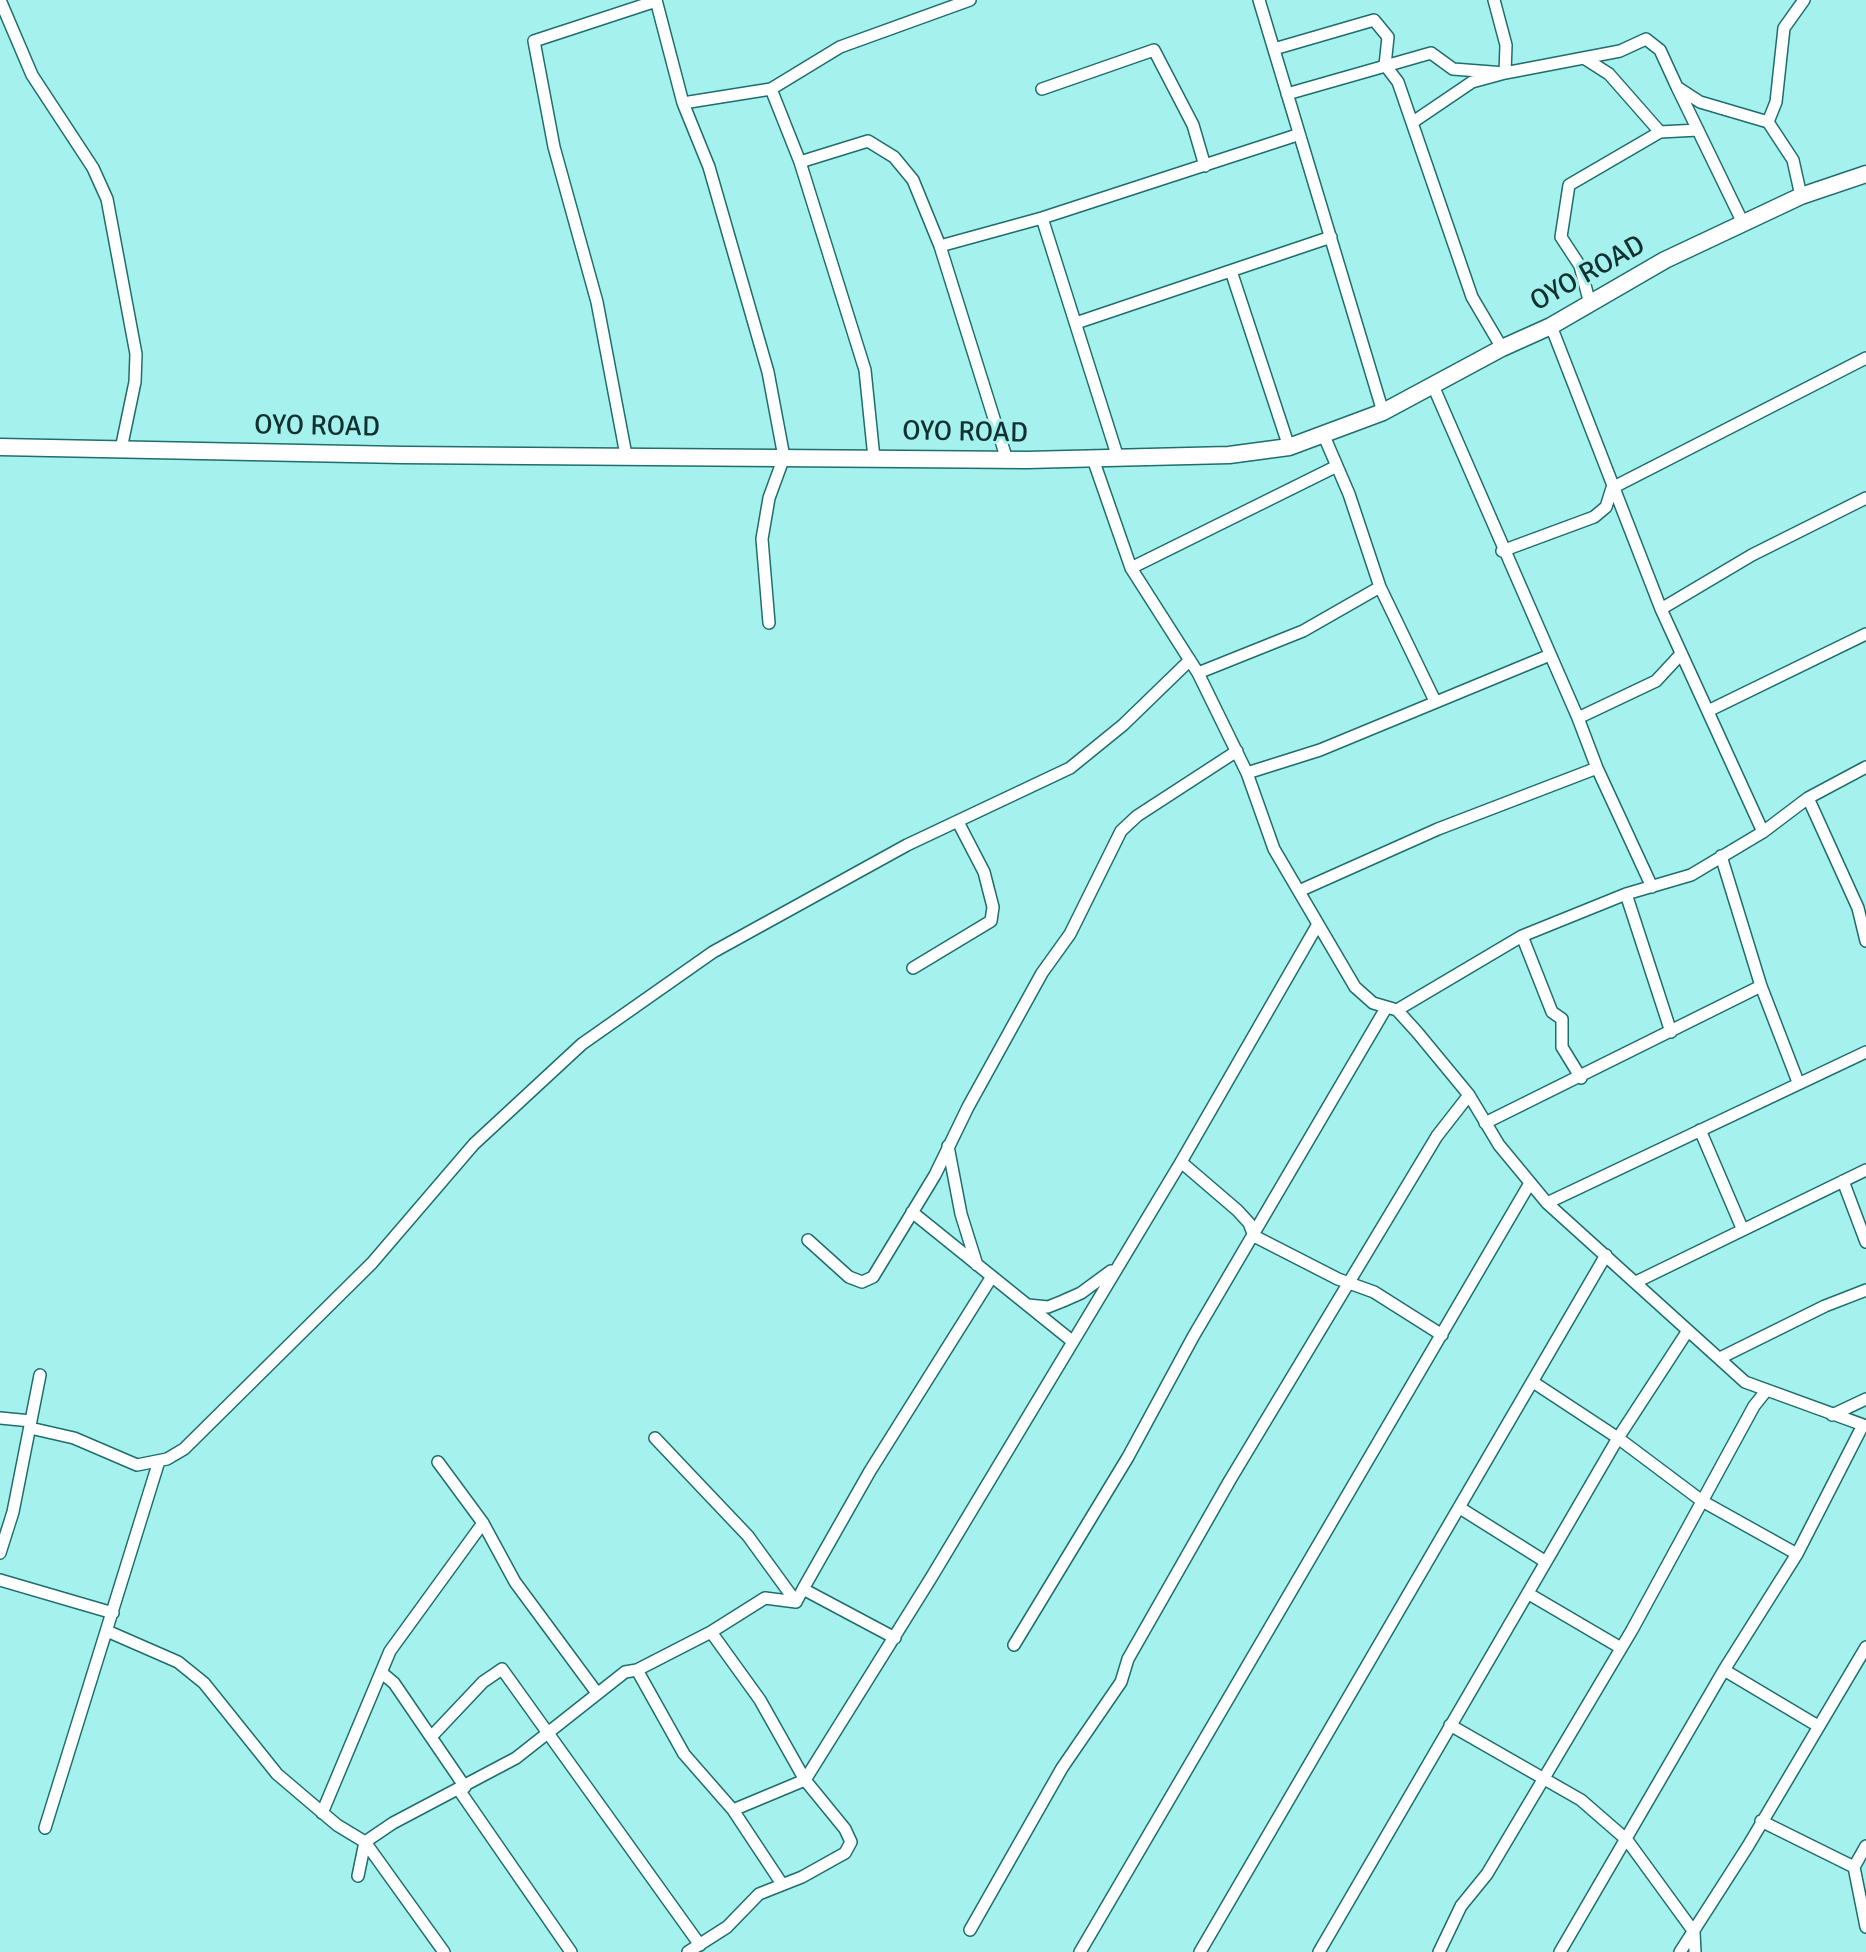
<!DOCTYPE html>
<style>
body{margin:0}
canvas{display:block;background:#a5f1ee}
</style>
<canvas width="1866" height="1952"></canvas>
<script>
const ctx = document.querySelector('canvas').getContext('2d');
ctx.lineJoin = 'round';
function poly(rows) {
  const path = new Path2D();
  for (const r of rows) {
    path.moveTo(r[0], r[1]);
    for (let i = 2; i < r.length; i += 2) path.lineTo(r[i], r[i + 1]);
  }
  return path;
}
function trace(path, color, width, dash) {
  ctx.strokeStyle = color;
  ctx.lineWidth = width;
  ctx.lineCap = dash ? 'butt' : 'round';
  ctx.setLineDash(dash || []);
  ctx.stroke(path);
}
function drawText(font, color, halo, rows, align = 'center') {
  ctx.font = font + ' Signika,sans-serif';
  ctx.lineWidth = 6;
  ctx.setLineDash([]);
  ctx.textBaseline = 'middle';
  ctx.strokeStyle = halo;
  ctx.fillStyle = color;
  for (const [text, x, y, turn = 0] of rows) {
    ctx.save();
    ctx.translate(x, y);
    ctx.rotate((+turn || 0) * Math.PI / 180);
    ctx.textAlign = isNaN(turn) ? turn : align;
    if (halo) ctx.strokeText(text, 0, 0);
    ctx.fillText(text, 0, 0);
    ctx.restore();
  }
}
const street = poly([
 [0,0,32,75,93,168,107,199,136,354,135,382,121,449],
 [656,0,683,103,709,167,768,372,784,457,769,498,762,539,769,623],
 [1259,0,1383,412],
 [1274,49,1374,20,1388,37,1385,65,1398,82,1472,297,1502,348],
 [1584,58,1609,74,1660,132],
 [1677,87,1743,223],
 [771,89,800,162,865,370,874,458],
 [1042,89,1154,50,1193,125,1205,166],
 [1287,94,1431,53,1453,69,1505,73,1620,51,1646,39,1660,50,1677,87,1700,102,1768,122],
 [683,103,771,89,840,47,970,0],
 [1413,122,1472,82,1505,73,1506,45,1494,0],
 [800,162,868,141,894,157,913,180,940,246,1007,460],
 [1801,196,1793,160,1768,122,1776,102,1784,28,1804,0],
 [1042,218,1118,458],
 [940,246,1042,218,1297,135],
 [1231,271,1289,447],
 [1590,304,1580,266,1561,237,1569,185,1660,132,1698,130],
 [1076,323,1331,237],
 [1551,326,1661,609,1763,832],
 [1434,388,1578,718,1597,768,1652,887],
 [1324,436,1349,494,1380,587,1435,701],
 [626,455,597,302,554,147,534,41,656,1],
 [1093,459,1131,568,1198,673,1247,773,1274,849,1355,987,1373,1003,1397,1010,1417,1032,1469,1095,1499,1145,1547,1203,1745,1382,1866,1426],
 [1502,551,1594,517,1606,507,1612,488,1866,358],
 [1131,568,1337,466],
 [1661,609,1752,555,1866,498],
 [1198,673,1303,631,1380,587],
 [1708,711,1866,634],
 [1578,718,1656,681,1681,654],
 [1247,773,1320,750,1550,655],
 [1808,798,1858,908,1866,941],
 [1721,856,1761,986,1798,1082],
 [1299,891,1438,829,1597,768],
 [1626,894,1671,1032],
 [1522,936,1552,1012,1562,1019,1562,1047,1581,1078],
 [913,968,991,921,993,907,984,872,958,822],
 [1397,1010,1522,936,1626,894,1691,875,1763,832,1808,798,1866,767],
 [1485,1123,1761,986],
 [1700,1130,1742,1228],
 [948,1146,961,1214,977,1265],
 [1181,1162,1237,1210,1249,1223,1254,1236,1338,1279,1374,1292,1442,1335],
 [1843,1181,1866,1242],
 [1547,1203,1866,1052],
 [912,1212,1072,1341],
 [808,1240,849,1277,862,1282,873,1277,935,1175,968,1107,1042,973,1070,934,1121,831,1137,816,1237,751],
 [1636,1282,1866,1170],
 [1028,1305,1048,1307,1063,1301,1081,1293,1111,1271],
 [1720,1358,1825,1306,1866,1290],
 [1533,1382,1618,1438,1702,1501,1797,1554],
 [1832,1415,1866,1399],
 [0,1418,31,1421],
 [30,1428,74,1438,137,1465,167,1459,184,1449,372,1263,474,1144,582,1044,713,952,907,845,1070,768,1123,725,1190,660],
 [655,1438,748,1536,796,1602,803,1589,895,1638],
 [438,1462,483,1523,515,1582,597,1693],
 [1460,1508,1546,1562],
 [0,1553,13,1512,40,1375],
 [0,1580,113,1613],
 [803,1589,870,1471,991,1278],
 [1529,1594,1621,1648],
 [107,1631,178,1662,204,1683,277,1774,337,1825,365,1842,444,1952],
 [711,1632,765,1598,796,1602],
 [1014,1645,1128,1457,1193,1337,1386,1008],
 [1724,1670,1818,1726],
 [382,1673,394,1683,465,1787],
 [1450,1725,1581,1800,1627,1840,1694,1932,1695,1952],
 [431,1737,483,1682,502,1669,700,1945],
 [459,1790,571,1952],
 [733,1810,805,1780,760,1700,711,1632,637,1670,684,1754,733,1810,782,1884],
 [322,1813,390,1651,483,1523],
 [1761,1821,1854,1867,1866,1927],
 [45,1828,159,1461],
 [1854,1867,1866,1846],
 [358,1876,365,1842,393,1823,516,1758,625,1672,637,1670],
 [970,1930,1062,1768,1121,1682,1128,1659,1230,1480,1437,1136,1469,1095],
 [688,1952,727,1927,759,1894,802,1877,845,1853,851,1842,845,1829,805,1780,931,1578,1181,1162,1318,924],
 [1080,1952,1530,1183],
 [1200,1952,1606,1255],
 [1319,1952,1618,1438,1687,1332],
 [1439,1952,1461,1906,1487,1874,1632,1630,1754,1406,1766,1391],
 [1560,1952,1724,1670,1797,1554,1863,1425],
 [1680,1952,1748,1846,1866,1647]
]);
const secondary = poly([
 [0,447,402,455,1027,460,1229,455,1289,447,1383,412,1502,348,1551,326,1665,260,1801,196,1866,174]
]);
trace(street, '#1d6e6d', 14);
trace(secondary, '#1d6e6d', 19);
trace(street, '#fff', 11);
trace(secondary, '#fff', 16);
drawText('28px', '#113130', '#a5f1ee', [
 ["OYO ROAD",1588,274,-29],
 ["OYO ROAD",317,427,1],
 ["OYO ROAD",965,433,1]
]);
</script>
